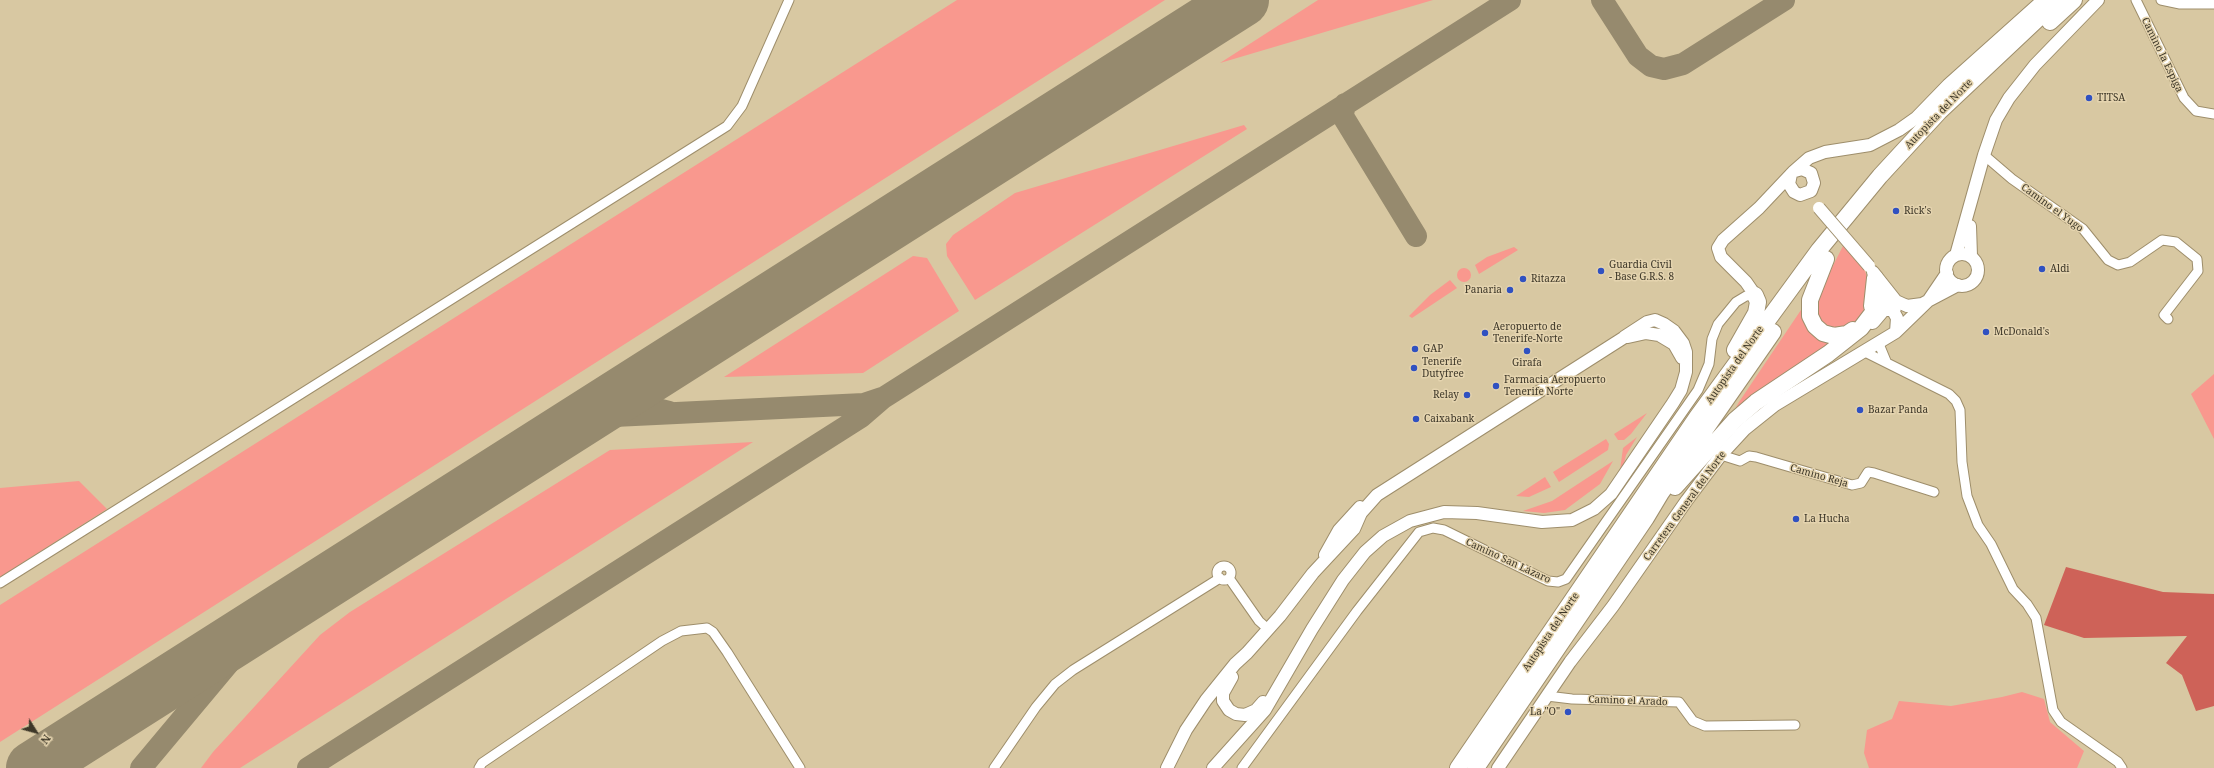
<!DOCTYPE html>
<meta charset="utf-8">
<style>
body{margin:0}
#map{position:relative;width:2214px;height:768px;overflow:hidden;background:#d8c8a2;font-family:"Noto Serif",serif}
canvas{display:block}
.north{position:absolute;left:16px;top:712px;width:40px;height:40px;-webkit-text-stroke:3px #e5d4af;paint-order:stroke;rotate:127deg;font-size:11px;font-weight:700;line-height:16px;text-align:center;color:#3d3728}
.north::after{content:'';display:block;margin:auto;width:14px;height:18px;background:#3d3728;clip-path:polygon(50% 0,100% 100%,50% 72%,0 100%)}
</style>
<div id="map">
<canvas width="2214" height="768"></canvas>
<div class="north">N</div>
</div>
<script>
const ctx = document.querySelector('canvas').getContext('2d');
ctx.lineJoin = 'round';
function fillPath(path, color) {
  ctx.fillStyle = color;
  ctx.fill(path, 'evenodd');
}
function poly(rows) {
  const path = new Path2D();
  for (const r of rows) {
    if (r.length === 3) {
      path.moveTo(r[0] + r[2], r[1]);
      path.arc(r[0], r[1], r[2], 0, 2 * Math.PI);
      continue;
    }
    path.moveTo(r[0], r[1]);
    for (let i = 2; i < r.length; i += 2) path.lineTo(r[i], r[i + 1]);
  }
  return path;
}
function trace(path, color, width, dash) {
  ctx.strokeStyle = color;
  ctx.lineWidth = width;
  ctx.lineCap = dash ? 'butt' : 'round';
  ctx.setLineDash(dash || []);
  ctx.stroke(path);
}
function drawText(font, color, halo, rows, align = 'center') {
  ctx.font = font + ' "Noto Serif",serif';
  ctx.lineWidth = 3;
  ctx.setLineDash([]);
  ctx.textBaseline = 'middle';
  ctx.strokeStyle = halo;
  ctx.fillStyle = color;
  for (const [text, x, y, turn = 0] of rows) {
    ctx.save();
    ctx.translate(x, y);
    ctx.rotate((+turn || 0) * Math.PI / 180);
    ctx.textAlign = isNaN(turn) ? turn : align;
    if (halo) ctx.strokeText(text, 0, 0);
    ctx.fillText(text, 0, 0);
    ctx.restore();
  }
}
fillPath(poly([
 [957,0,1165,0,0,742,0,605],
 [1318,0,1433,0,1220,63],
 [1244,125,1247,129,975,300,947,256,946,244,953,235,1015,193],
 [1844,244,1863,266,1869,282,1866,309,1850,327,1837,329,1823,326,1818,315,1817,297],
 [1514,247,1518,250,1479,274,1475,265,1487,257],
 [913,256,927,258,959,311,863,373,724,377],
 [1464,275,7],
 [1450,280,1457,288,1412,318,1409,316,1430,295],
 [1805,304,1838,341,1729,420,1739,402],
 [2214,374,2214,439,2191,394],
 [1647,413,1631,434,1624,440,1618,440,1614,434],
 [1637,437,1626,455,1623,468,1620,470,1623,448],
 [1606,439,1609,444,1608,450,1559,482,1553,472],
 [753,442,240,768,201,768,213,752,320,635,350,612,610,450],
 [1613,461,1600,484,1565,510,1544,513,1523,511,1552,501],
 [1545,477,1551,487,1529,497,1516,496],
 [79,481,107,509,0,577,0,488],
 [2022,692,2044,699,2050,722,2084,751,2077,768,1869,768,1864,753,1867,730,1892,719,1899,701,1951,706,2002,697]
]), '#f9988e');
fillPath(poly([
 [2066,567,2163,592,2214,594,2214,706,2196,711,2182,675,2166,663,2187,636,2084,638,2044,625]
]), '#ce6258');
trace(poly([
 [1602,0,1638,56,1651,66,1664,69,1683,64,1784,0],
 [1345,104,1343,114,1344,118,1416,236],
 [658,371,650,378,647,386,646,393,648,400,657,409,669,412],
 [544,443,568,431,614,416,864,404,882,398],
 [141,768,264,621],
 [308,768,861,417,883,398,1510,0]
]), '#968a6e', 22);
trace(poly([
 [33,768,1242,0]
]), '#968a6e', 54);
const street = poly([
 [2136,0,2184,98,2196,111,2214,114],
 [2161,0,2180,4,2214,4],
 [1984,155,2012,179,2083,229,2108,260,2118,265,2130,262,2162,240,2176,242,2197,259,2198,271,2164,315,2168,319],
 [1879,344,1886,361],
 [1865,352,1949,394,1956,401,1960,410,1962,462,1967,496,1978,525,1991,544,2013,589,2027,604,2036,618,2053,710,2061,722,2118,762,2122,768],
 [1721,455,1740,461,1749,456,1756,457,1852,485,1861,483,1868,472,1874,473,1934,492],
 [1224,573,7],
 [1229,578,1259,621,1268,629],
 [0,583,727,126,742,106,789,0],
 [1547,696,1572,699,1679,702,1693,721,1705,726,1795,725],
 [479,768,482,763,662,641,681,631,707,628,713,632,727,652,800,768],
 [994,768,1036,707,1055,684,1073,670,1220,578],
 [1242,768,1357,611,1419,532,1433,528,1444,530,1548,581,1558,582,1566,579,1698,390,1709,364,1712,339,1718,324,1736,302,1746,296,1755,295]
]);
const secondary = poly([
 [1793,172,1809,158,1825,152,1870,145,1899,130,1916,118,1948,85,2043,0],
 [1970,226,1971,256],
 [1962,270,16],
 [1956,255,1984,155,1996,120,2009,98,2035,65,2098,0],
 [1873,272,1896,301,1907,306,1922,304,1958,285],
 [1755,295,1746,282,1721,257,1718,248,1723,240,1759,208,1793,172,1795,171,1802,169,1811,173,1814,183,1811,191,1800,195,1794,192,1789,184,1791,174],
 [1888,302,1897,318,1896,332],
 [1628,337,1646,333,1659,335,1674,344,1682,358],
 [1325,555,1339,530,1360,507],
 [1232,677,1223,693,1223,701,1229,710,1236,714,1245,715,1256,710,1263,702],
 [1167,768,1186,730,1206,700,1235,664,1247,653,1280,616,1313,573,1354,529,1361,513,1377,495,1631,333],
 [1213,768,1265,710,1312,629,1343,580,1365,552,1383,536,1410,521,1444,512,1477,513,1542,522,1572,520,1594,509,1611,494,1673,403,1681,390,1686,372,1686,352,1683,343,1674,331,1664,324,1655,320,1647,322,1624,337],
 [1498,768,1570,662,1613,606,1687,500,1721,455,1745,429,1775,405,1896,332,1928,301,1947,273]
]);
const highway = poly([
 [2050,22,2074,0],
 [1826,259,1810,300,1810,316,1815,326,1823,333,1834,336,1847,334,1853,330],
 [1872,306,1875,278],
 [1872,321,1883,308,1893,308],
 [1735,350,1756,313,1758,302,1755,295],
 [1675,487,1735,420,1756,402,1828,354,1861,328,1874,311,1881,294],
 [1458,768,1697,417,1819,250,1880,176,1939,112,2058,0],
 [1476,768,1646,518,1661,493,1773,332]
]);
trace(street, '#9e8e6b', 11);
trace(secondary, '#9e8e6b', 14);
trace(highway, '#9e8e6b', 18);
trace(street, '#fff', 9);
trace(secondary, '#fff', 12);
trace(highway, '#fff', 16);
const secondaryBridge = poly([
 [1819,208,1869,266]
]);
trace(secondaryBridge, '#9e8e6b', 14, []);
trace(secondaryBridge, '#fff', 12);
for (const [x, y, r, color] of [
 [2089,98,4,"#3051c1"],
 [1896,211,4,"#3051c1"],
 [2042,269,4,"#3051c1"],
 [1601,271,4,"#3051c1"],
 [1523,279,4,"#3051c1"],
 [1510,290,4,"#3051c1"],
 [1986,332,4,"#3051c1"],
 [1485,333,4,"#3051c1"],
 [1415,349,4,"#3051c1"],
 [1527,351,4,"#3051c1"],
 [1414,368,4,"#3051c1"],
 [1496,386,4,"#3051c1"],
 [1467,395,4,"#3051c1"],
 [1860,410,4,"#3051c1"],
 [1416,419,4,"#3051c1"],
 [1796,519,4,"#3051c1"],
 [1568,712,4,"#3051c1"]
]) {
  const dot = new Path2D();
  dot.arc(x, y, r, 0, 2 * Math.PI);
  ctx.fillStyle = color;
  ctx.fill(dot);
  trace(dot, '#e5d4af', 1.5);
}
drawText('10px', '#3d3728', '#e5d4af', [
 ["Camino la Espiga",2162,55,64],
 ["Autopista del Norte",1939,114,-46],
 ["Camino el Yugo",2052,208,36],
 ["Autopista del Norte",1735,365,-55],
 ["Camino Reja",1819,476,16],
 ["Carretera General del Norte",1685,506,-54],
 ["Camino San Lázaro",1508,561,25],
 ["Autopista del Norte",1551,632,-56],
 ["Camino el Arado",1628,701,2]
]);
drawText('10px', '#3d3728', '#e5d4af', [
 ["TITSA",2097,98],
 ["Rick's",1904,211],
 ["Guardia Civil",1609,265],
 ["- Base G.R.S. 8",1609,277],
 ["Aldi",2050,269],
 ["Ritazza",1531,279],
 ["Panaria",1502,290,"right"],
 ["Aeropuerto de",1493,327],
 ["Tenerife-Norte",1493,339],
 ["McDonald's",1994,332],
 ["GAP",1423,349],
 ["Tenerife",1422,362],
 ["Dutyfree",1422,374],
 ["Girafa",1527,363,"center"],
 ["Farmacia Aeropuerto",1504,380],
 ["Tenerife Norte",1504,392],
 ["Relay",1459,395,"right"],
 ["Bazar Panda",1868,410],
 ["Caixabank",1424,419],
 ["La Hucha",1804,519],
 ["La \"O\"",1560,712,"right"]
], 'left');
</script>
